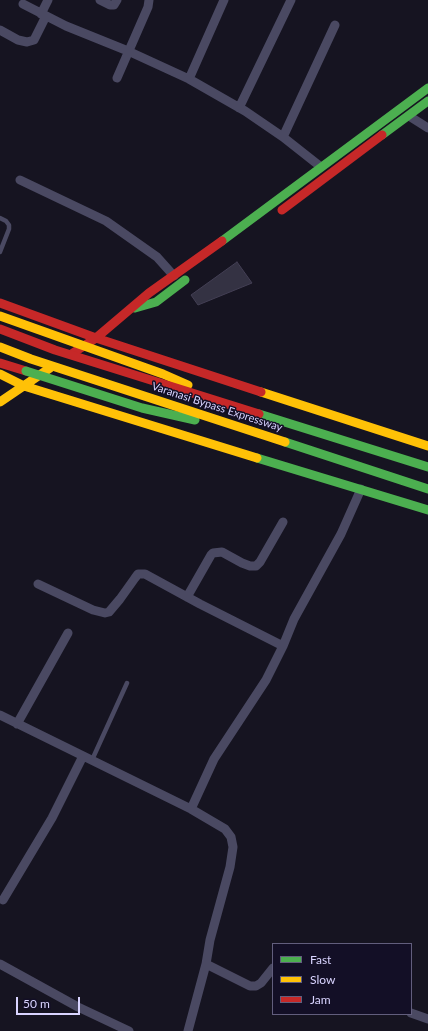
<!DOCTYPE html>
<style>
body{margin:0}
#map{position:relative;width:428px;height:1031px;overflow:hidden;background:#161421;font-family:Lato,sans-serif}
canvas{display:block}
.legend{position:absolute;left:272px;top:943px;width:140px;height:72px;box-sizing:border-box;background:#130f26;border:1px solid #625e7d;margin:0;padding:5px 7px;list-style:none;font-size:12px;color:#d9d4ff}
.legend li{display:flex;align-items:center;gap:8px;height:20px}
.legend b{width:20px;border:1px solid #625e7d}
.scale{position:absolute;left:16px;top:997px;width:64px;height:18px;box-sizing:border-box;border:2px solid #d9d4ff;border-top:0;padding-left:5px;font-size:12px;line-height:14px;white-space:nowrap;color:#d9d4ff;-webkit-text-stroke:3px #130f26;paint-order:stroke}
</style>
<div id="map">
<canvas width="428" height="1031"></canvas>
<ul class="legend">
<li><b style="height:5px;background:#4caf50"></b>Fast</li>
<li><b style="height:5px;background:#ffc107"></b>Slow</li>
<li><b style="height:5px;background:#c62828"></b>Jam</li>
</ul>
<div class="scale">50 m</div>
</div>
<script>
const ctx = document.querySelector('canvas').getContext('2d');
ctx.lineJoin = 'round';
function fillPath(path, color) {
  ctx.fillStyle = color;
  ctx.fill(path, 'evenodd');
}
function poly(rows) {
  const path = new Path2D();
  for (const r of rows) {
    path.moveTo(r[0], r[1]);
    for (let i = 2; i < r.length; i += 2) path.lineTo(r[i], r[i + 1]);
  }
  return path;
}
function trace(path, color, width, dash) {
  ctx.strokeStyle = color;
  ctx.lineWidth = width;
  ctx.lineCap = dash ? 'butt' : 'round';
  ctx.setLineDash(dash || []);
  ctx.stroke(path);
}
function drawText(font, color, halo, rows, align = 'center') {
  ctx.font = font + ' Lato,sans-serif';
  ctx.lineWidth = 3;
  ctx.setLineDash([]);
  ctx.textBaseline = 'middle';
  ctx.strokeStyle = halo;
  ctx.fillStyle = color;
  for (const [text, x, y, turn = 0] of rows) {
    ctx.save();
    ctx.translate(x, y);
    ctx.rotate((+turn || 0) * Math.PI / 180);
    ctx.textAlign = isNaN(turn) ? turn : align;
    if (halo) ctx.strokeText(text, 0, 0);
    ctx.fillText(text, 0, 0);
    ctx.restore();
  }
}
const building = poly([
 [237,262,252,283,198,305,191,295,237,262]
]);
fillPath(building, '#343243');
trace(building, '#433f54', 1);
trace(poly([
 [0,218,6,221,9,225,9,229,0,252],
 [92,760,127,683]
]), '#4a4962', 4.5);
trace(poly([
 [100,0,110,5,114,5,117,0],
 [224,0,189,79,245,111,283,137,321,167],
 [23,4,66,26,128,51,189,79],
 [41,14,48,0],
 [0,30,18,40,27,42,34,40,46,16],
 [117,78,148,7,149,0],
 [239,108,291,0],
 [409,116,428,128],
 [283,137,335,25],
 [20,180,106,221,157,257,174,276],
 [38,584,93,610,105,613,109,612,120,599,135,578,138,574,145,574,200,604,283,646],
 [187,597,211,555,213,553,222,552,242,563,250,566,256,566,260,562,283,522],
 [0,715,191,809,225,829,231,837,233,847,230,867,210,940,206,964,188,1031],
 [17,724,68,633],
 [191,809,214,759,266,680,283,646,294,619,341,534,361,489],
 [3,900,52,818,83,756],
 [0,964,78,1007,129,1031],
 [206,964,250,986,256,986,261,983,273,968],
 [411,1013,428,1019]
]), '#4a4962', 9);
trace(poly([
 [382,135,428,101],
 [222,241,428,88],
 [135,308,156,302,185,280],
 [257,458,428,510]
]), '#4caf50', 9);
trace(poly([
 [0,374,24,386,257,458],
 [261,392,428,446],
 [0,402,50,368]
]), '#ffc107', 9);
trace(poly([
 [282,210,382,135],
 [0,303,96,338,261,392],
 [73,353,96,338,149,293,222,241],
 [0,363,26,371]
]), '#c62828', 9);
trace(poly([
 [26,371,142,408,195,420],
 [259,414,428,467],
 [285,442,428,489]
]), '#4caf50', 9);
trace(poly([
 [0,316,163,374,188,385],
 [0,347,31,359,285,442]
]), '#ffc107', 9);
trace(poly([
 [0,329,55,350,259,414]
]), '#c62828', 9);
drawText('11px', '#d9d4ff', '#130f26', [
 ["Varanasi Bypass Expressway",217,407,18]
]);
</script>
